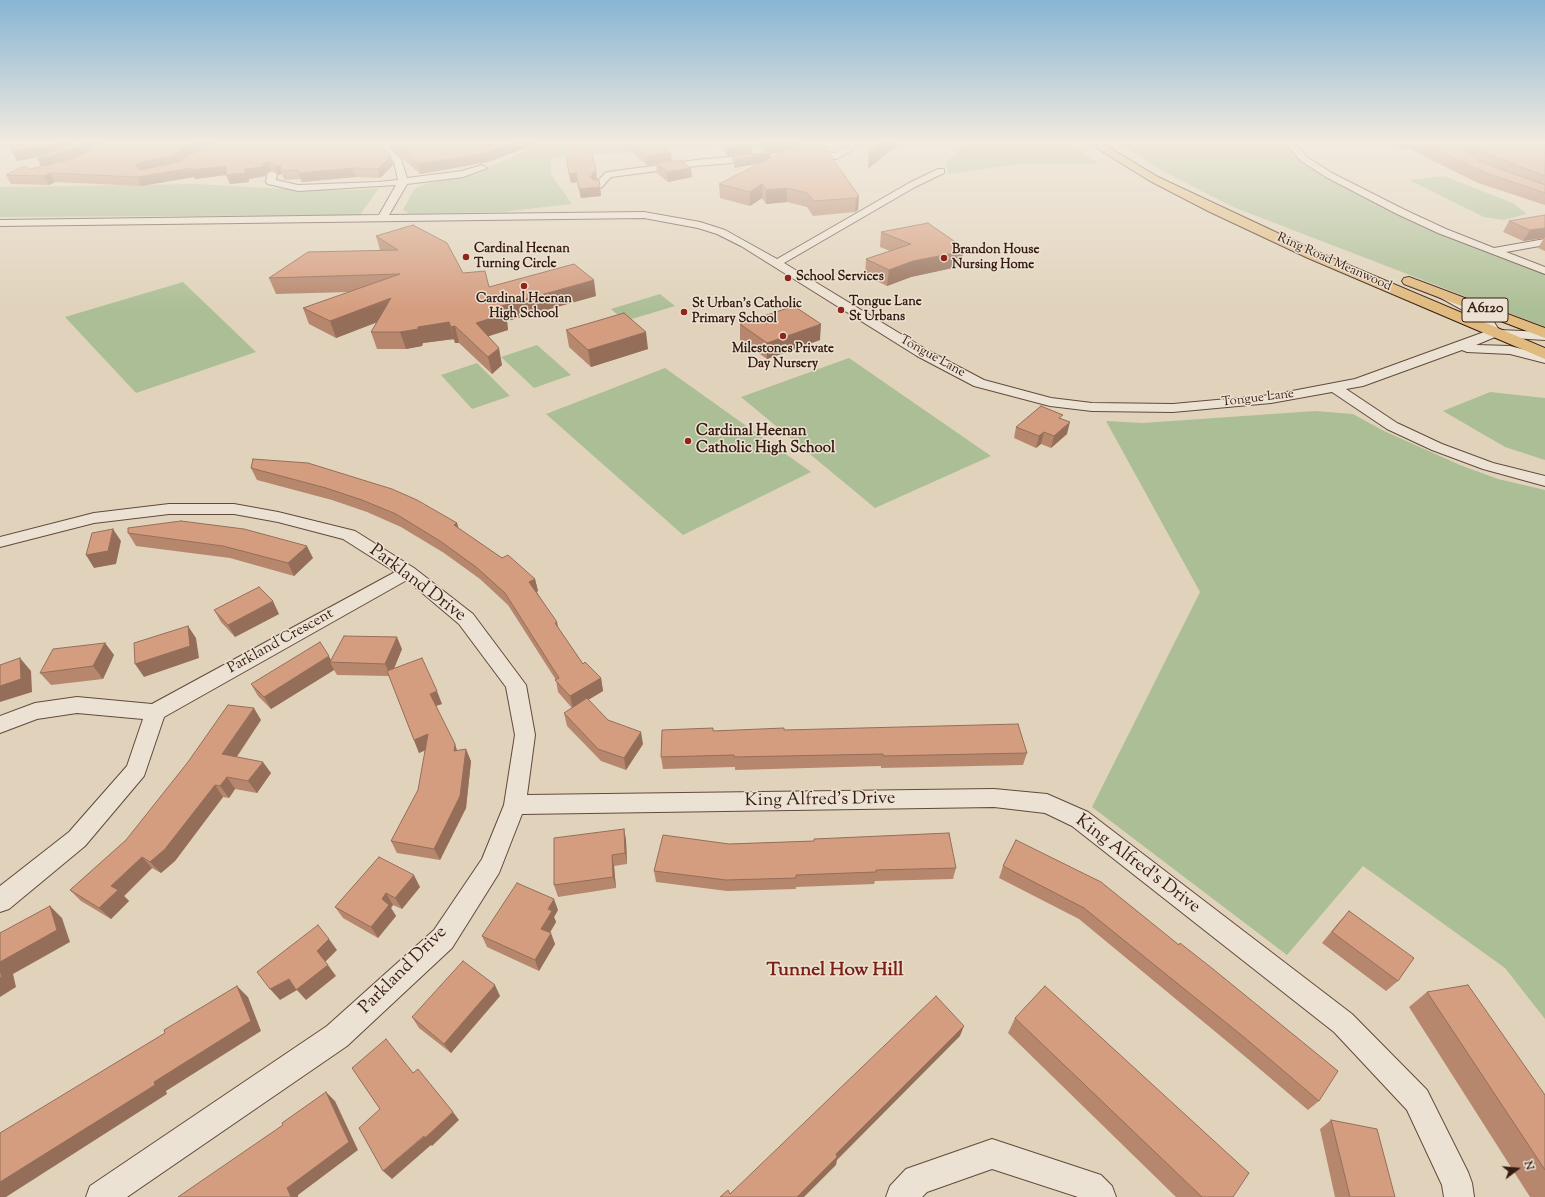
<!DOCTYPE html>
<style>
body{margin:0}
#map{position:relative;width:1545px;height:1197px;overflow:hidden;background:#e1d3bb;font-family:"Sorts Mill Goudy",serif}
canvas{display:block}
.north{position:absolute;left:1497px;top:1149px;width:40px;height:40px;-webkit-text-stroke:3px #ece2d3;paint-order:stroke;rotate:74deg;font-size:11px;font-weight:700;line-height:16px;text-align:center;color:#381c12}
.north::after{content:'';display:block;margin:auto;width:14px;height:18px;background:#381c12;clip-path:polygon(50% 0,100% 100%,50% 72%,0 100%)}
</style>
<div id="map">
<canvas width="1545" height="1197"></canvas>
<div class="north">N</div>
</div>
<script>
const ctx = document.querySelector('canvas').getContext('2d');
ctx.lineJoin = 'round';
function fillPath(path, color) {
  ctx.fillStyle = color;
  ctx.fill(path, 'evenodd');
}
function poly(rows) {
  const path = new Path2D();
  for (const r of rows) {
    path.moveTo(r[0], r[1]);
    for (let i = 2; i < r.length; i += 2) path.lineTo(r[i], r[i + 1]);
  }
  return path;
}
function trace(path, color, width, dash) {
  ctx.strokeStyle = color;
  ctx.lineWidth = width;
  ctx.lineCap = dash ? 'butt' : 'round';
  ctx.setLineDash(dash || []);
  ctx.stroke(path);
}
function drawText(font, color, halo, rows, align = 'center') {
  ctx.font = font + ' "Sorts Mill Goudy",serif';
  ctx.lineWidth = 3;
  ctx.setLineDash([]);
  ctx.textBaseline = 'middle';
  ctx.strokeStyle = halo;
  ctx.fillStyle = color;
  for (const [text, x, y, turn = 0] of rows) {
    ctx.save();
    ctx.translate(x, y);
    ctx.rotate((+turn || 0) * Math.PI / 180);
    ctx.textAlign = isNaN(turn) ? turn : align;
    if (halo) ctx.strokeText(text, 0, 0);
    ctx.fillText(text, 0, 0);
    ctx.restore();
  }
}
fillPath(poly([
 [543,142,725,142,661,150,551,158,551,174,572,204,502,212,410,214,403,210,414,189,425,184,481,171],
 [967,142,1067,142,1099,164,1021,164,948,174,945,162,969,144],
 [1116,142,1289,142,1304,159,1401,212,1545,271,1545,327,1233,207,1164,172],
 [1444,176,1513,203,1527,214,1504,220,1484,217,1409,180],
 [197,184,285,189,356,190,379,188,360,215,0,217,0,187],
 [183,282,256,352,136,393,65,317],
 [660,294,675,306,625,321,611,309],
 [537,345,571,375,534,388,501,357],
 [849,358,991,456,875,508,741,397],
 [477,363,510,396,472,409,441,375],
 [665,368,811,472,683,535,546,414],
 [1490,392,1545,398,1545,460,1505,447,1443,411],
 [1315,411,1353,414,1384,431,1460,465,1498,479,1545,490,1545,1019,1505,968,1363,866,1287,955,1092,807,1200,592,1106,421,1143,423]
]), '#acbe95');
const street = poly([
 [0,142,18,142,0,147,0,142],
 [380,142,388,142,389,148,401,159,407,178,462,171,482,165,487,168,463,177,407,184,389,215,644,212,700,222,725,230,777,259,909,183,938,169,944,169,944,173,915,187,784,263,927,350,984,380,1051,398,1092,403,1173,404,1271,395,1355,379,1487,331,1481,320,1439,297,1441,294,1449,294,1489,314,1499,330,1545,332,1545,340,1495,337,1476,345,1510,346,1545,355,1545,363,1510,354,1467,352,1462,350,1363,386,1346,389,1397,423,1442,444,1493,463,1545,476,1545,486,1483,469,1432,450,1387,429,1332,392,1271,403,1173,412,1092,411,1050,406,974,386,917,356,741,246,717,234,698,228,644,218,0,226,0,220,379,215,396,185,298,191,268,184,266,182,267,174,272,171,277,174,276,180,298,185,378,182,398,180,394,162,382,151,380,142],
 [1285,142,1294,142,1307,157,1332,173,1405,210,1446,229,1494,248,1545,239,1545,245,1506,252,1545,267,1545,274,1438,233,1397,214,1326,177,1301,161,1285,142],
 [853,143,857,146,856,148,837,159,814,156,696,166,611,177,601,188,595,188,593,186,605,173,608,172,696,160,761,154,814,150,835,153,853,143],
 [169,504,234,504,278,512,355,531,414,568,473,614,526,685,535,735,527,795,994,789,1047,794,1088,812,1352,1014,1427,1090,1468,1172,1472,1183,1474,1197,1444,1197,1442,1185,1407,1110,1334,1032,1072,826,1045,813,994,807,522,814,499,873,452,948,347,1046,127,1197,86,1197,90,1186,327,1026,434,930,482,859,504,805,515,735,506,687,459,624,407,580,164,717,144,776,85,846,9,909,0,912,0,886,69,832,127,766,143,719,77,713,37,719,0,733,0,716,35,703,77,697,152,704,395,572,343,539,278,522,234,514,169,514,94,523,0,547,0,537,94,513,169,504],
 [992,1139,1101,1175,1112,1186,1116,1197,1078,1197,992,1169,927,1192,922,1197,886,1197,890,1186,906,1169,992,1139]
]);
const highway = poly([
 [1087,142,1100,142,1158,177,1318,252,1545,348,1545,359,1308,258,1210,212,1150,181,1087,142],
 [1409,277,1545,328,1545,338,1404,284,1402,281,1404,278,1409,277]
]);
trace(street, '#624a3c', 2);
trace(highway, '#381c12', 2);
fillPath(street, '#ece2d3');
fillPath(highway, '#e0ba7e');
fillPath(poly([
 [9,142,379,142,393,165,380,178,356,177,302,182,301,179,284,180,282,174,278,175,271,170,266,173,265,176,249,179,249,182,230,184,226,175,195,179,194,177,141,186,55,182,49,185,11,184,6,175,41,167,42,156,17,161],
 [389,142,544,142,536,144,488,162,420,174,390,147],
 [563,142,589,142,596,170,597,179,596,180,600,187,601,196,581,198,577,182,571,183],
 [619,142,657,142,671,153,672,161,692,177,668,182,657,173,656,164,647,165],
 [718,142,750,142,752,154,727,156],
 [759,142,803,142,803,145,859,196,858,210,855,212,813,216,807,207,787,202,766,204,762,198,750,206,720,198,719,184,760,163,735,168,733,164,732,156,771,153,771,158,785,151,764,152,759,146],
 [1393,142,1457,142,1460,146,1462,148,1461,142,1545,142,1545,205,1478,183,1409,149,1393,147],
 [1545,215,1545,251,1538,248,1544,238,1523,241,1503,232,1509,221],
 [881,232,964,248,961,264,958,265,957,267,911,277,887,286,865,275,866,259,890,251,880,247],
 [376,236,463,273,489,287,596,296,507,321,508,330,488,336,502,365,492,374,459,343,455,343,454,339,423,343,422,346,406,349,377,349,371,332,377,322,336,338,309,324,303,308,350,292,276,294,269,278,380,250],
 [740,324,820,340,767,359,740,340],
 [566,330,648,349,591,367,569,347],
 [1062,419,1067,434,1051,448,1041,444,1036,448,1014,438,1016,427],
 [253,459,457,523,458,528,502,558,535,579,538,591,537,592,559,629,583,664,601,678,603,691,588,700,608,720,643,744,626,770,601,761,567,726,564,713,572,708,558,692,556,680,508,605,480,579,444,553,401,527,367,512,332,500,257,480,251,468],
 [128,533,313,558,294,576,230,558,136,546],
 [214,610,279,614,235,637,221,622],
 [105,643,114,655,103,679,51,685,40,673],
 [402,649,394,668,442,704,436,706,457,750,471,761,466,808,440,860,397,853,391,841,418,790,426,750,419,753,389,676,337,675,334,670,271,709,258,696,251,684,331,661],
 [261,720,237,757,271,773,257,793,235,789,229,798,223,797,175,861,161,873,152,868,124,896,129,901,111,919,81,901,70,890],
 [784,730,1027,753,1023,765,881,768,881,766,735,770,735,767,663,769,661,757,713,731],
 [624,829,626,840,627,864,614,866,616,888,558,897,554,885],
 [814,839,956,868,953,879,875,881,874,884,796,887,796,889,727,891,656,882,654,871,729,844,814,841],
 [1016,840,1319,1101,1308,1110,1235,1048,1079,919,999,878,1003,866],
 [379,857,420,887,402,909,393,905,391,908,396,916,378,938,343,918,335,907],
 [558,910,554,917,556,922,550,933,555,944,539,971,487,947,482,936],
 [1349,911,1398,981,1386,991,1322,943,1339,922],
 [1427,992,1545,1095,1545,1197,1530,1197,1409,1007],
 [500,996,451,1053,419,1028,412,1017],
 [1015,1018,1233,1197,1176,1197,1008,1033],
 [1331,1120,1395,1197,1335,1197,1320,1129]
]), '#b7876d');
fillPath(poly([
 [66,142,104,142,73,160,42,168,37,159,59,153,17,161,12,152],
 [192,142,220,142,175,165,140,175,135,166,138,163],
 [515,142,544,142,536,144,488,162,420,174,418,164],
 [777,142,803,142,803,149,764,152,764,143],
 [886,142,902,142,868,169,869,155],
 [752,145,752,154,727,156,727,147],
 [671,153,672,162,647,165,646,156],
 [771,153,771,161,735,168,735,160],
 [391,156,393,165,380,178,378,169],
 [268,161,271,170,266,173,265,176,249,179,249,182,230,184,226,175,195,179,194,177,141,186,137,177,191,168,226,166,245,169,263,164],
 [280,165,281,171,282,174,278,175,275,166],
 [353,168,356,177,302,182,299,173],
 [691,168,692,177,668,182,667,172],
 [596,170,597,179,592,186,590,177],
 [50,173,55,182,49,185,44,176],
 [576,173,577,182,571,183,569,174],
 [762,184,762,198,750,206,750,192],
 [600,187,601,196,581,198,579,189],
 [787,188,787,202,766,204,766,190],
 [859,196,858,210,855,212,856,198],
 [1545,228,1545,237,1544,238,1523,241,1530,230],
 [964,248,961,264,958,265,957,267,911,277,887,286,889,270,913,261],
 [594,280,596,296,507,321,508,330,480,339,476,323,498,307],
 [391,298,396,315,336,338,330,321],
 [449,322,454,339,423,343,422,346,406,349,400,332,418,327],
 [821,324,820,340,767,359,767,343],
 [455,326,459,343,455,343,451,327],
 [646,332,648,349,591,367,588,350],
 [499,348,502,365,492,374,488,357],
 [1070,422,1067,434,1051,448,1054,436],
 [1044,432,1041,444,1036,448,1039,436],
 [457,523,461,536,454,525],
 [113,529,121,541,116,564,94,568,86,555],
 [307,546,313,558,294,576,288,563],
 [535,579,538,591,533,594,529,582],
 [273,601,279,614,235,637,228,625],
 [557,622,560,635,555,623],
 [188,626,196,638,199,658,144,677,135,664],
 [397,637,402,649,391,676,385,664],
 [105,643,114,655,103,679,93,666],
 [329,656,332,662,330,662,334,670,271,709,264,697],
 [20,658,31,671,32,692,0,702,0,686],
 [601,678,603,691,573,709,570,696],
 [437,691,442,704,435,706,430,694],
 [254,708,261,720,230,766,222,754],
 [641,732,643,744,626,770,624,758],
 [428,734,434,746,419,753,414,740],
 [455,744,459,757,454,751],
 [466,749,471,761,466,808,440,860,434,849],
 [263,762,271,773,257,793,248,781],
 [227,777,235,789,229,798,220,786],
 [215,785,223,797,175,861,161,873,150,862],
 [624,829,626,840,627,864,625,853],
 [612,855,614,866,616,888,613,877],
 [142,857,152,868,124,896,129,901,111,919,99,908,111,886],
 [414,875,420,887,402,909,395,898],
 [386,893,393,905,391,908,396,916,378,938,371,927,382,899],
 [554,899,558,910,554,917,556,922,545,940,541,929,548,909],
 [50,906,62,918,70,942,13,974,16,987,0,997,0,962],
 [551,933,555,944,539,971,535,960],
 [329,939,337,950,325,962,317,951],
 [328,965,336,976,306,1000,297,990,280,1000,270,989,289,979],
 [495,985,500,996,451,1053,444,1044],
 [237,986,248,997,261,1031,166,1091,167,1094,6,1197,0,1197,0,1182,154,1082],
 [964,1026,960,1036,837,1160,836,1165,804,1197,797,1197,836,1154],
 [326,1092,335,1101,358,1150,298,1195,298,1197,291,1197,287,1188],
 [453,1112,459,1120,432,1146,431,1145,392,1179,383,1171]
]), '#956e59');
const building = poly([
 [9,142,66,142,12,152,9,142],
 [69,142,84,142,69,151,37,159,69,142],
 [102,142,192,142,172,156,138,163,135,166,141,170,178,162,205,146,214,142,378,142,391,156,378,169,353,168,299,173,298,170,281,171,280,165,275,166,268,161,263,164,262,167,245,169,245,173,226,175,226,166,191,170,191,168,137,177,50,173,44,176,6,175,24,166,30,169,76,158,102,142],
 [393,142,515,142,487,153,418,164,393,142],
 [564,142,589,142,596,170,590,177,593,180,599,180,600,187,579,189,576,173,569,174,564,142],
 [629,142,657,142,671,153,646,156,629,142],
 [724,142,750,142,752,145,727,147,724,142],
 [763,142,777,142,764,143,763,142],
 [870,142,886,142,869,155,870,142],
 [1420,142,1457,142,1460,146,1477,159,1492,166,1545,185,1545,193,1483,172,1420,142],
 [1471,142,1545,142,1545,176,1485,153,1471,142],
 [814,144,823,145,859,196,856,198,814,201,807,193,787,188,766,190,762,184,750,192,719,184,794,146,814,144],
 [771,153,735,160,732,156,771,153],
 [681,160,691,168,667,172,656,163,681,160],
 [1545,215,1545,228,1530,230,1509,221,1545,215],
 [928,223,964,248,957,250,960,252,913,261,889,270,866,259,911,244,881,232,928,223],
 [413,225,447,243,463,273,485,271,489,287,574,264,594,280,498,307,505,314,476,323,499,348,488,357,455,326,451,327,449,322,418,327,418,329,400,332,371,332,391,298,330,321,303,308,400,274,269,278,308,252,398,250,376,236,413,225],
 [794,306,821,324,767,343,740,324,794,306],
 [624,313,646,332,588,350,566,330,624,313],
 [1041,406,1063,415,1059,418,1070,422,1054,436,1044,432,1039,436,1016,427,1041,406],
 [253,459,308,463,392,489,417,500,457,523,454,525,502,558,508,555,535,579,529,582,557,622,555,623,583,664,585,662,601,678,570,696,555,680,559,678,505,593,476,567,440,541,396,514,362,500,326,488,251,468,253,459],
 [181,521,244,529,307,546,288,563,223,546,128,533,128,528,181,521],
 [113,529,108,551,86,555,92,533,113,529],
 [259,587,273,601,228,625,214,610,259,587],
 [188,626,190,646,135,664,134,643,188,626],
 [344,636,397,637,385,664,330,662,344,636],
 [320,642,329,656,264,697,251,684,320,642],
 [105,643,93,666,40,673,53,649,105,643],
 [20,658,21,679,0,686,0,665,20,658],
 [422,658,437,691,430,694,455,744,454,751,466,749,460,796,434,849,391,841,418,790,428,734,414,740,387,671,422,658],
 [587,698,608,720,641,732,624,758,598,749,564,713,587,698],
 [228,705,254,708,222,754,263,762,248,781,227,777,220,786,215,785,165,849,150,862,142,857,111,886,118,890,99,908,70,890,126,840,188,762,228,705],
 [1018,724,1027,753,883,756,883,754,734,757,734,755,661,757,662,730,713,728,713,731,784,728,784,730,1018,724],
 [624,829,625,853,612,855,613,877,554,885,554,838,624,829],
 [949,833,956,868,876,870,876,872,796,875,796,878,726,880,654,871,663,835,729,844,814,841,814,839,949,833],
 [1016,840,1101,882,1179,945,1180,943,1213,969,1338,1071,1319,1101,1245,1038,1084,908,1003,866,1016,840],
 [379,857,414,875,395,898,386,893,382,899,389,905,371,927,335,907,379,857],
 [517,883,554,899,548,909,552,911,541,929,551,933,535,960,482,936,517,883],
 [50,906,57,930,0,962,0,933,50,906],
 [1349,911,1414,958,1398,981,1332,932,1349,911],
 [318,925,329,939,317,951,328,965,296,990,289,979,270,989,257,972,318,925],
 [463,961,495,985,444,1044,412,1017,463,961],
 [0,970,2,977,0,978,0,970],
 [1468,985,1545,1095,1545,1170,1427,992,1468,985],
 [237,986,251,1021,154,1082,155,1085,0,1182,0,1133,165,1033,164,1030,237,986],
 [1045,986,1249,1173,1233,1197,1202,1197,1015,1018,1045,986],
 [936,996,964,1026,836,1154,837,1157,797,1197,720,1197,728,1190,730,1194,936,996],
 [386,1039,413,1073,418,1069,453,1112,425,1138,424,1136,383,1171,359,1128,380,1109,352,1068,386,1039],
 [326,1092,349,1142,287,1188,291,1197,178,1197,283,1125,282,1123,326,1092],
 [1331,1120,1377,1129,1395,1197,1350,1197,1331,1120]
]);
fillPath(building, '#d59d7f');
trace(building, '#956e59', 1);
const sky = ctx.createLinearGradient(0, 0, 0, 310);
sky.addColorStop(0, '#87b5d4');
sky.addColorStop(0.46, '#f2ebe0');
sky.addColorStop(1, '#f2ebe000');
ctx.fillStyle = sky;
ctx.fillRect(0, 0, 1545, 310);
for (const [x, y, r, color] of [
 [466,257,4,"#8f2418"],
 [944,258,4,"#8f2418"],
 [788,278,4,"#8f2418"],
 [524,286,4,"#8f2418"],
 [841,310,4,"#8f2418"],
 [684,312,4,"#8f2418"],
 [783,336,4,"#8f2418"],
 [688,441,4,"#8f2418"]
]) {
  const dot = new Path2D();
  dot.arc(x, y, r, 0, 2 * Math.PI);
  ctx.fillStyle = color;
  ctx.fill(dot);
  trace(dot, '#ece2d3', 1.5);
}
drawText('bold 13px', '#381c12', '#ece2d3', [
 ["Cardinal Heenan",474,250],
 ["Turning Circle",474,265],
 ["Brandon House",952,251],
 ["Nursing Home",952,266],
 ["School Services",796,278],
 ["Cardinal Heenan",524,300,"center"],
 ["High School",524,315,"center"],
 ["Tongue Lane",849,303],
 ["St Urbans",849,318],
 ["St Urban's Catholic",692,305],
 ["Primary School",692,320],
 ["Milestones Private",783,350,"center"],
 ["Day Nursery",783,365,"center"]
], 'left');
drawText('13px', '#381c12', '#ece2d3', [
 ["Ring Road Meanwood",1334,263,24],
 ["Tongue Lane",932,357,29],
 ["Tongue Lane",1258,399,-7]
]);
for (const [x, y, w] of [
 [1485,310,46]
]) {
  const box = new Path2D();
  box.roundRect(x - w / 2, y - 12, w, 24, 3);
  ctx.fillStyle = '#ece2d3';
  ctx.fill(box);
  trace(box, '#381c12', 1);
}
drawText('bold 14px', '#381c12', null, [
 ["A6120",1485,310]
]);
drawText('bold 15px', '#381c12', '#ece2d3', [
 ["Cardinal Heenan",696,432],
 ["Catholic High School",696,449]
], 'left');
drawText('15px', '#381c12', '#ece2d3', [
 ["Parkland Crescent",281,642,-29]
]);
drawText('18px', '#381c12', '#ece2d3', [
 ["Parkland Drive",417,584,37],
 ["King Alfred's Drive",820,801,-1],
 ["King Alfred's Drive",1137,865,37],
 ["Parkland Drive",404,971,-45]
]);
drawText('bold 19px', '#7a1f14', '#ece2d3', [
 ["Tunnel How Hill",835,972]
]);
</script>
